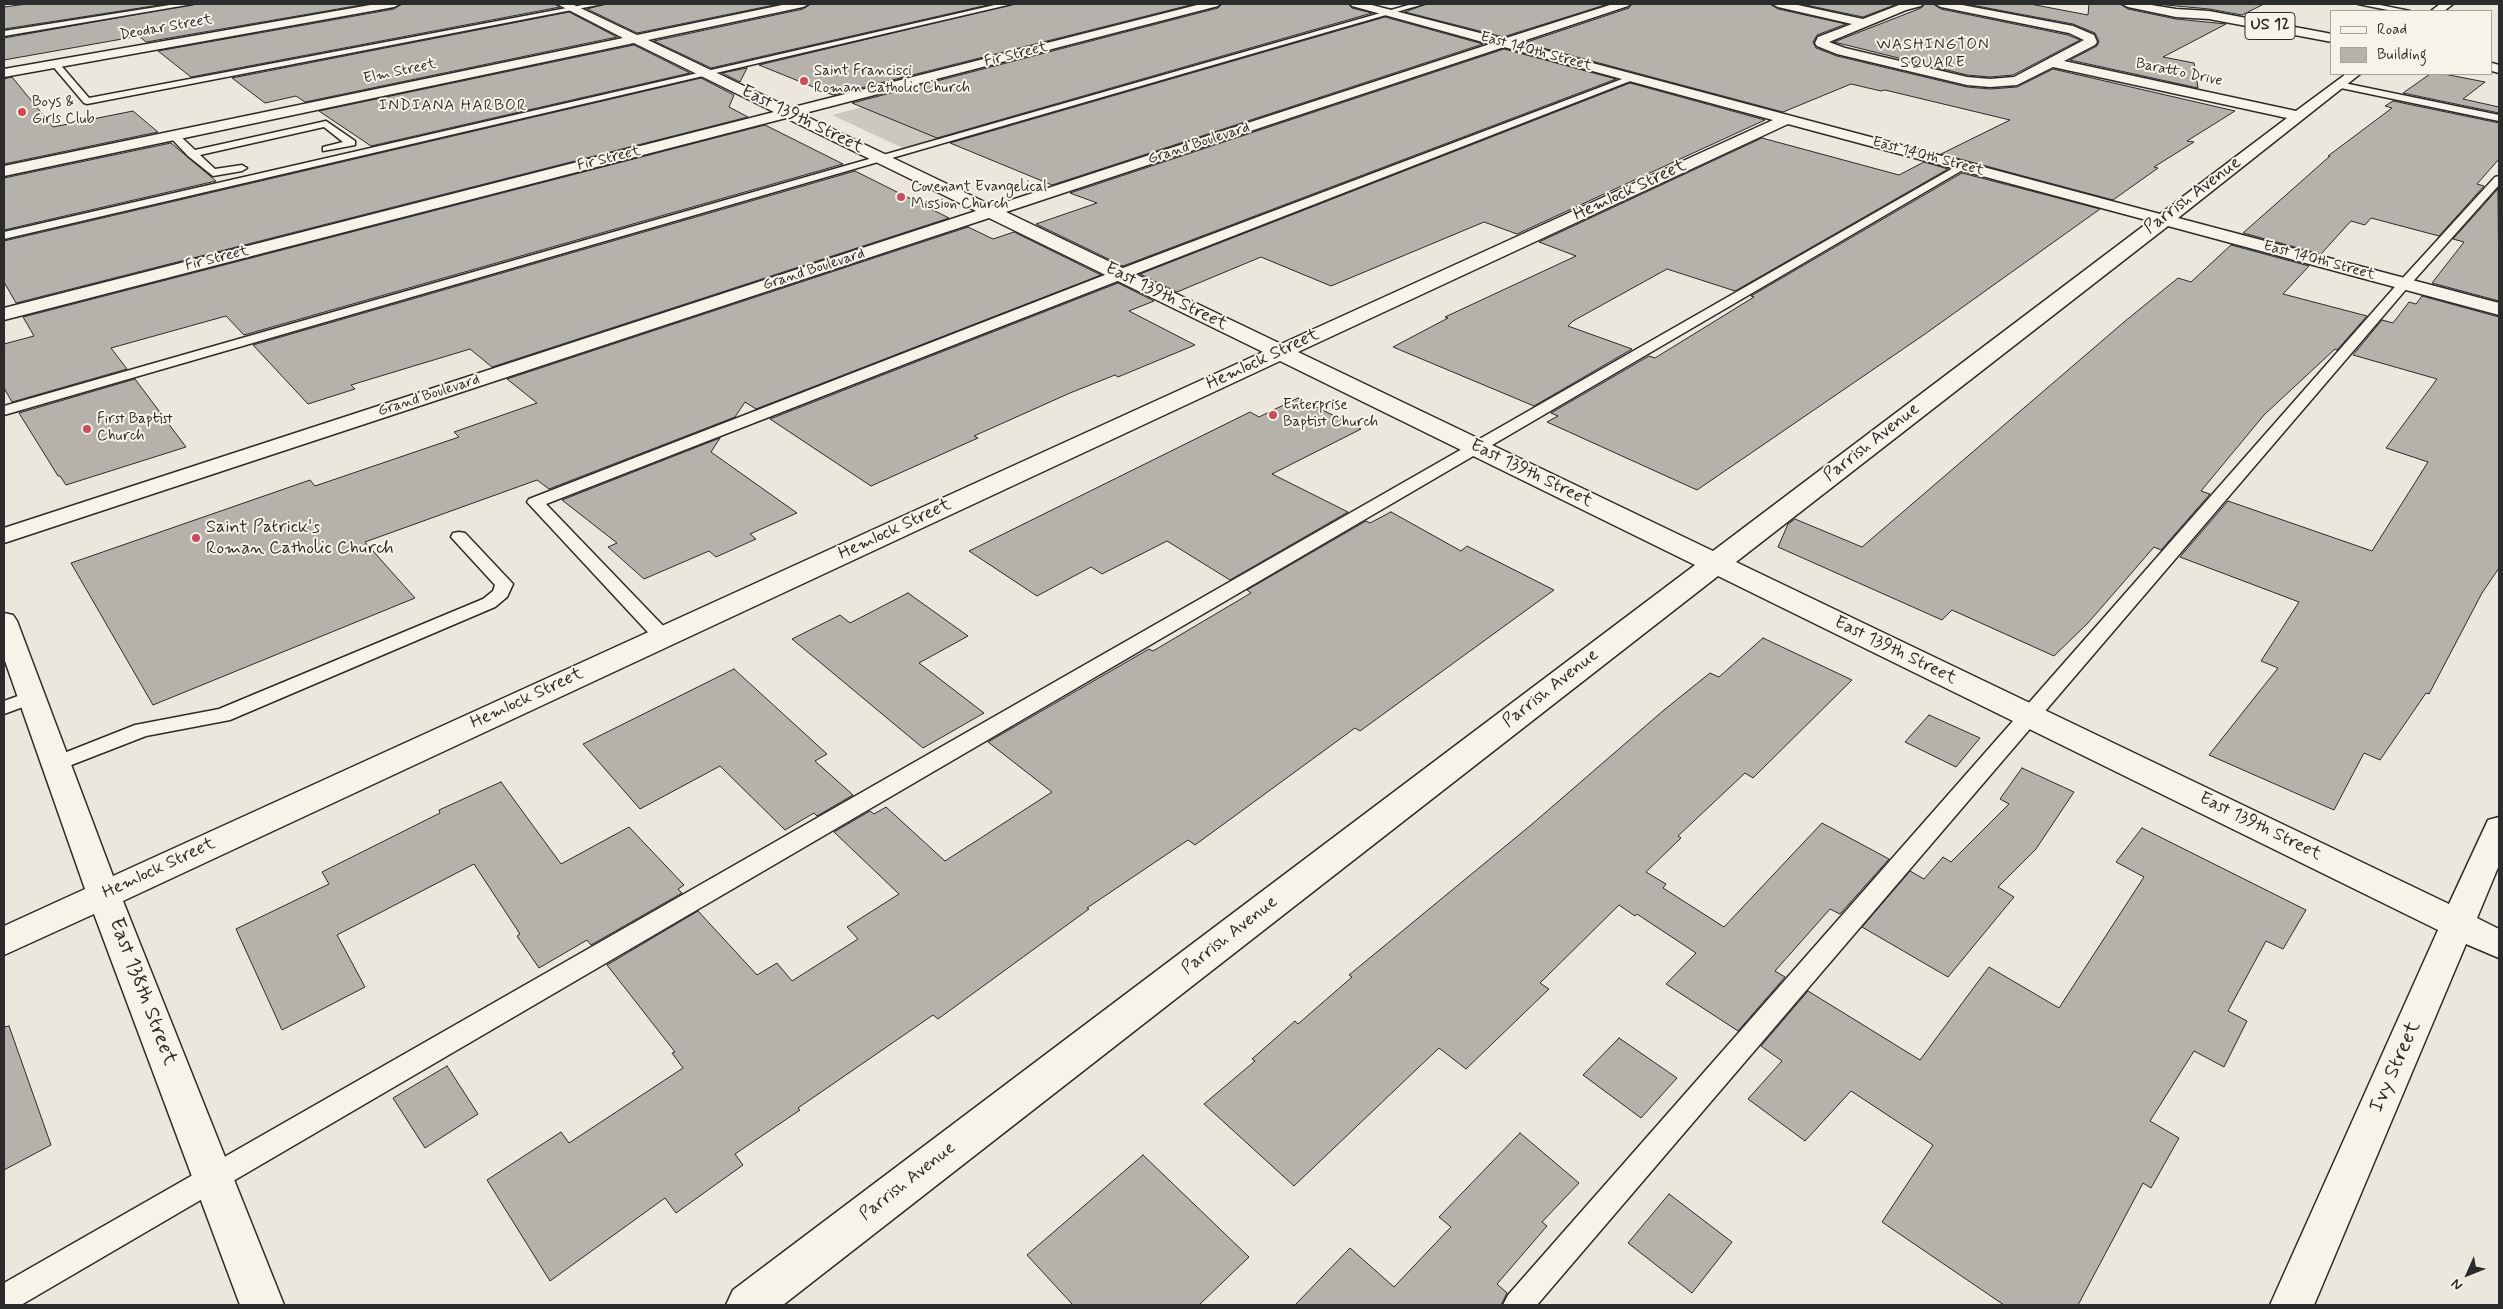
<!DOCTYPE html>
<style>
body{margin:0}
#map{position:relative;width:2503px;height:1309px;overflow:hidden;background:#ebe7dd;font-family:Mynerve,sans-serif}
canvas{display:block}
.frame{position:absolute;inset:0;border:5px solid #2b2b2b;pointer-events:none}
.legend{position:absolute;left:2330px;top:10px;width:162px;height:65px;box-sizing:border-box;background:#f7f3e8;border:1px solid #a5a39c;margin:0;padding:6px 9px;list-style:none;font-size:15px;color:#2b2b2b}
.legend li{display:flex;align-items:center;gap:10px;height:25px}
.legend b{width:25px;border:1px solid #a5a39c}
.north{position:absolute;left:2443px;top:1249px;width:50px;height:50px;-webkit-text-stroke:4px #f7f3e8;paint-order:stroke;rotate:226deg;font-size:14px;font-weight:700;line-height:20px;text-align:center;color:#2b2b2b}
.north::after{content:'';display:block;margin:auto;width:18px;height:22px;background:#2b2b2b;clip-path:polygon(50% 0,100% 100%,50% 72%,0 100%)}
</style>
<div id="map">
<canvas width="2503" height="1309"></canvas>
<div class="frame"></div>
<ul class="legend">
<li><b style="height:6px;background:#f7f3e8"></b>Road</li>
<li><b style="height:14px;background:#b5b2ab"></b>Building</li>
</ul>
<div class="north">N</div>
</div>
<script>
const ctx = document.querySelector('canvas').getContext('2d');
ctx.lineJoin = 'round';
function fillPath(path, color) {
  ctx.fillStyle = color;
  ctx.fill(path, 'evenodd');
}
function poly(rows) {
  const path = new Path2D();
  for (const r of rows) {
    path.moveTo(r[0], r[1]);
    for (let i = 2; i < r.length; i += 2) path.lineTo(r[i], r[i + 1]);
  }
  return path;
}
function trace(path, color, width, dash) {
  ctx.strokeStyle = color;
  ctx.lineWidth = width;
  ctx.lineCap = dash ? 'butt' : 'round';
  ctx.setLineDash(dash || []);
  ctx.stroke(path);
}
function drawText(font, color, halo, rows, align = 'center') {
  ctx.font = font + ' Mynerve,sans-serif';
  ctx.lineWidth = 4;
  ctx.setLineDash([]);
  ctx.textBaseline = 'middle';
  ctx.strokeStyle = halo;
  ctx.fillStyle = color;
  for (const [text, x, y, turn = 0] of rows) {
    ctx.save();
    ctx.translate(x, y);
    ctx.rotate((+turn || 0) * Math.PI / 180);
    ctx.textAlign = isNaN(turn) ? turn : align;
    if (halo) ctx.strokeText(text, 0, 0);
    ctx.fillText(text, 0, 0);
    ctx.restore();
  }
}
fillPath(poly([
 [866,106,943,138,905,149,832,115]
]), '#cbc8bf');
const building = poly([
 [27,4,166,4,4,29,4,7,27,4],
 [195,4,367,4,146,42,139,36,4,60,4,38,195,4],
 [402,4,555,4,560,7,191,77,158,51,394,9,402,4],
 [605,4,779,4,637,33,587,9,605,4],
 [811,4,992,4,711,68,654,41,803,9,811,4],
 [1014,4,1194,4,833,95,759,65,1014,4],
 [1222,4,1348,4,1352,8,1372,13,937,138,852,103,1218,8,1222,4],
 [1426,4,1608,4,1503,37,1405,12,1426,4],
 [1632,4,1770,4,1778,9,1846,24,1817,35,1813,42,1816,48,1837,56,1967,87,1990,89,2017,87,2053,69,2235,111,2187,141,2194,142,2154,167,2158,168,2113,200,1941,154,2010,120,1885,90,1881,91,1851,84,1783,112,1524,43,1629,8,1632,4],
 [1801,4,1897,4,1863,17,1801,4],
 [1925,4,1933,4,1941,9,2068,35,2080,40,2013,75,1990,77,1967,75,1834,42,1921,8,1925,4],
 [1966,4,2030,4,2088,15,2089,4,2120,4,2128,9,2176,19,2226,24,2163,57,2194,63,2198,88,2070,60,2097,46,2099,41,2095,33,2073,24,1966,4],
 [2155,4,2264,4,2242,15,2209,9,2155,4],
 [569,12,617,37,305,102,296,96,265,103,232,78,569,12],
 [1385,17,1483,44,1052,185,950,143,1385,17],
 [634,45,690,73,371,146,319,111,634,45],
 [1504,49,1616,79,1123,266,1036,224,1097,203,1070,193,1504,49],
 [747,68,740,82,722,73,747,68],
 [2430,74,2444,74,2485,82,2463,99,2499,107,2499,113,2403,93,2430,74],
 [12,77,53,127,133,111,158,132,4,164,4,79,12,77],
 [701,78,734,95,729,107,748,117,16,303,4,282,4,241,701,78],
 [1630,83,1765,120,1517,234,1484,222,1331,286,1261,257,1177,292,1140,274,1630,83],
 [2393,101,2499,123,2499,159,2477,184,2484,186,2439,236,2371,218,2365,225,2351,221,2321,254,2243,233,2330,156,2328,156,2392,108,2385,106,2393,101],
 [765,125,843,164,244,335,226,316,111,348,127,369,12,402,4,388,4,344,34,336,23,317,765,125],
 [1762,138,1899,175,1924,162,1948,169,1735,291,1667,269,1573,321,1568,326,1632,349,1534,406,1393,347,1448,318,1445,317,1576,256,1539,242,1762,138],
 [171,143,216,181,4,230,4,178,171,143],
 [855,171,949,218,492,367,470,349,351,385,355,389,308,404,253,345,855,171],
 [1962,173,2100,209,1925,334,1697,490,1547,422,1558,416,1551,413,1649,356,1655,358,1754,297,1751,296,1962,173],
 [2498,189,2499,301,2432,283,2464,242,2453,239,2498,189],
 [968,227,993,239,1014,232,1101,275,756,409,745,402,735,417,549,489,537,480,365,542,415,598,153,705,71,563,310,480,315,486,459,437,454,432,537,403,507,379,968,227],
 [2231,245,2309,266,2283,294,2367,316,2337,350,2335,349,2264,415,2201,491,2210,494,2161,550,2154,547,2088,623,2054,656,1952,610,1942,620,1778,547,1788,524,1795,519,1862,547,2124,322,2178,278,2191,282,2231,245],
 [1118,283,1154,301,1129,311,1195,345,1118,377,1115,375,1070,393,974,436,978,438,871,486,770,419,1118,283],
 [2422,296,2499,317,2499,568,2482,593,2429,694,2426,693,2380,760,2364,753,2334,810,2209,755,2278,668,2261,661,2299,602,2180,557,2228,501,2372,551,2428,462,2386,448,2437,379,2353,355,2382,320,2393,323,2409,302,2416,304,2422,296],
 [135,379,186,447,66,485,60,476,58,476,19,413,135,379],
 [1298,398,1361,429,1272,474,1348,512,1230,580,1167,541,1102,574,1091,567,1037,596,969,551,1250,412,1259,417,1298,398],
 [720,438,711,452,797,513,750,534,756,539,716,557,709,551,644,579,608,547,617,543,562,500,720,438],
 [1391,512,1461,551,1467,546,1554,590,1360,731,1355,728,1195,845,1188,840,1087,908,1089,909,938,1019,933,1015,798,1108,800,1110,735,1154,743,1165,676,1213,665,1198,550,1281,487,1180,561,1132,569,1143,683,1068,672,1053,675,1052,607,965,698,911,757,975,777,963,792,981,858,939,847,927,899,894,834,832,870,811,874,814,886,807,945,861,1052,792,988,742,1149,649,1153,651,1251,593,1247,590,1366,521,1370,523,1391,512],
 [908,593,968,636,919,663,984,713,923,748,792,639,840,615,850,623,908,593],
 [1763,638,1852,680,1753,778,1745,773,1678,836,1681,838,1646,872,1666,884,1663,888,1724,927,1822,823,1889,859,1840,914,1830,909,1775,971,1785,977,1738,1031,1666,984,1696,953,1637,914,1635,916,1619,905,1540,983,1549,989,1466,1069,1439,1048,1294,1186,1204,1104,1255,1061,1252,1059,1295,1021,1298,1024,1352,977,1349,975,1531,825,1664,710,1710,673,1719,677,1763,638],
 [734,669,827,754,815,761,853,795,817,816,814,813,785,830,720,766,640,809,583,744,734,669],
 [1929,715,1980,738,1956,767,1905,742,1929,715],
 [2022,768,2074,792,2036,849,1998,887,2014,897,1948,977,1862,927,1910,871,1924,879,1943,857,1951,862,2009,804,2000,799,2022,768],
 [501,782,561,864,629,827,684,885,678,889,682,893,591,945,587,940,539,968,517,936,520,934,474,864,337,935,365,987,282,1030,236,929,329,884,322,872,440,813,439,810,501,782],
 [2142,828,2306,910,2283,949,2266,941,2228,1011,2247,1021,2224,1067,2194,1051,2150,1121,2179,1138,2151,1188,2143,1183,2078,1305,2004,1305,1882,1222,1933,1145,1851,1091,1805,1141,1748,1099,1782,1061,1761,1046,1808,991,1920,1060,1989,967,2059,1008,2144,877,2116,862,2142,828],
 [9,1026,51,1145,4,1170,4,1027,9,1026],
 [1619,1038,1677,1078,1641,1118,1583,1075,1619,1038],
 [447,1066,478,1114,425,1148,393,1098,447,1066],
 [1520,1133,1579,1183,1542,1222,1547,1226,1497,1284,1507,1293,1501,1305,1295,1305,1350,1248,1394,1287,1451,1227,1439,1217,1520,1133],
 [1143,1155,1249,1257,1199,1305,1073,1305,1027,1255,1143,1155],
 [1669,1194,1732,1242,1692,1293,1628,1243,1669,1194]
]);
fillPath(building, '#b5b2ab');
trace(building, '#2b2b2b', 1);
const service = poly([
 [176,4,193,4,4,36,4,31,176,4],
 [588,4,603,4,87,104,84,103,51,64,58,62,89,98,588,4],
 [999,4,1012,4,4,239,4,232,999,4],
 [1412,4,1424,4,4,415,4,406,1412,4],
 [2358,4,2375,4,2410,11,2393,11,2358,4],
 [1630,76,1638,78,546,504,670,633,672,637,670,641,656,641,527,502,529,499,1115,271,1630,76],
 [2339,82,2499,115,2499,121,2336,87,2334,85,2339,82],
 [326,121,355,141,355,145,323,151,323,147,343,142,324,127,200,155,215,169,242,165,247,168,242,171,213,176,188,156,169,136,178,134,195,150,326,121],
 [1962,163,1966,164,1966,168,21,1305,4,1305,4,1283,1962,163],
 [2499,176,2499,185,2408,287,1537,1305,1503,1305,1508,1295,2400,281,2495,177,2499,176],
 [459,532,465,533,513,584,507,597,495,607,230,720,146,736,56,771,49,769,46,764,49,759,135,725,219,709,483,599,493,591,495,585,451,537,453,533,459,532],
 [32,691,39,693,42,697,39,701,4,714,4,701,32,691]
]);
const minor = poly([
 [376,4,400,4,394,7,4,77,4,69,376,4],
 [557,4,572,4,637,35,787,4,809,4,803,7,648,40,790,108,1201,4,1220,4,1218,6,801,114,993,206,1490,44,1352,6,1350,4,1368,4,1503,39,1613,4,1630,4,1628,6,1517,43,2160,214,2287,118,2053,67,2017,85,1990,87,1967,85,1837,54,1817,46,1815,43,1818,37,1852,24,1778,7,1772,4,1793,4,1863,19,1899,5,1923,4,1921,6,1906,10,1829,42,1845,48,1967,77,1990,79,2014,77,2084,40,2069,33,1941,7,1935,4,1957,4,2073,26,2094,35,2097,42,2095,45,2064,61,2296,111,2346,74,2360,74,2178,218,2499,303,2499,315,2168,226,1736,562,2449,904,2488,820,2499,817,2499,865,2477,918,2499,929,2499,958,2466,944,2314,1305,2270,1305,2438,930,1718,576,783,1305,726,1305,733,1290,1695,565,1280,361,123,901,284,1305,240,1305,94,914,4,955,4,926,85,889,4,658,4,613,13,615,17,621,113,876,1263,352,989,218,4,543,4,528,976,211,786,118,4,320,4,308,774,112,634,43,4,176,4,166,623,38,557,4],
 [1504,47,1773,120,1281,344,1006,212,1504,47],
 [1788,124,2150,221,1713,551,1298,352,1788,124],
 [2440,4,2453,4,2444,11,2431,11,2440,4]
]);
const primary = poly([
 [2122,4,2145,4,2176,9,2209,11,2332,34,2332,42,2209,19,2176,17,2128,7,2122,4],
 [2492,63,2499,65,2499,73,2492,71,2492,63]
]);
trace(service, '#2b2b2b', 3);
trace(minor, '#2b2b2b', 3);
trace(primary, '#2b2b2b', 3);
fillPath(service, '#f7f3e8');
fillPath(minor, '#f7f3e8');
fillPath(primary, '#f7f3e8');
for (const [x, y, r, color] of [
 [804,81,5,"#d1495b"],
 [22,112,5,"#d1495b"],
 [901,197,5,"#d1495b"],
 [1273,415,5,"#d1495b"],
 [87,429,5,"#d1495b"],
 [196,538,5,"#d1495b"]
]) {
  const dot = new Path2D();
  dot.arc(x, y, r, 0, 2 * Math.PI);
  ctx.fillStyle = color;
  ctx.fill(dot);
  trace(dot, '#f7f3e8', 2);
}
drawText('15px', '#2b2b2b', '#f7f3e8', [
 ["Deodar Street",166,28,-10],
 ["East 140th Street",1536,52,15],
 ["Fir Street",1016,55,-14],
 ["Elm Street",400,72,-12],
 ["Baratto Drive",2179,73,12],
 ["Grand Boulevard",1199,144,-18],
 ["East 140th Street",1928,157,15],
 ["Fir Street",609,159,-14],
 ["Fir Street",217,259,-14],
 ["East 140th Street",2319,261,15],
 ["Grand Boulevard",814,270,-18],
 ["Grand Boulevard",429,396,-18]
]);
drawText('15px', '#2b2b2b', '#f7f3e8', [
 ["Saint Francisci",814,72],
 ["Roman Catholic Church",814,89],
 ["Boys &",32,103],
 ["Girls Club",32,120],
 ["Covenant Evangelical",911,188],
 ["Mission Church",911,205],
 ["Enterprise",1283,406],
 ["Baptist Church",1283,423],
 ["First Baptist",97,420],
 ["Church",97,437]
], 'left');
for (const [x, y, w] of [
 [2270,26,50]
]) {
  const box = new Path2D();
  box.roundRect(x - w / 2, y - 13.5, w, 27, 4);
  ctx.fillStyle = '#f7f3e8';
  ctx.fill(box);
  trace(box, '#2b2b2b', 1);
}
drawText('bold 16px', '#2b2b2b', null, [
 ["US 12",2270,26]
]);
ctx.letterSpacing = '1px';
drawText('16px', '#2b2b2b', '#f7f3e8', [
 ["WASHINGTON",1933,46],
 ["SQUARE",1933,64],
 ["INDIANA HARBOR",453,107]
]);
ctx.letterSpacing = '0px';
drawText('18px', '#2b2b2b', '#f7f3e8', [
 ["East 139th Street",802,120,26],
 ["Hemlock Street",1630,191,-25],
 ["Parrish Avenue",2193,196,-37],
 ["East 139th Street",1166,297,26],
 ["Hemlock Street",1263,360,-25],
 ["Parrish Avenue",1872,443,-38],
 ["East 139th Street",1531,474,26],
 ["Hemlock Street",895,530,-25],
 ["East 139th Street",1895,651,26],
 ["Parrish Avenue",1551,689,-38],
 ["Hemlock Street",527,699,-25],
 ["East 139th Street",2260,827,26],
 ["Hemlock Street",159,869,-25],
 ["Parrish Avenue",1230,936,-38],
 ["Parrish Avenue",908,1182,-38]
]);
drawText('18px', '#2b2b2b', '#f7f3e8', [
 ["Saint Patrick's",206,528],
 ["Roman Catholic Church",206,549]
], 'left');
drawText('21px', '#2b2b2b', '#f7f3e8', [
 ["East 138th Street",142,992,69],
 ["Ivy Street",2396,1067,-66]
]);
</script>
